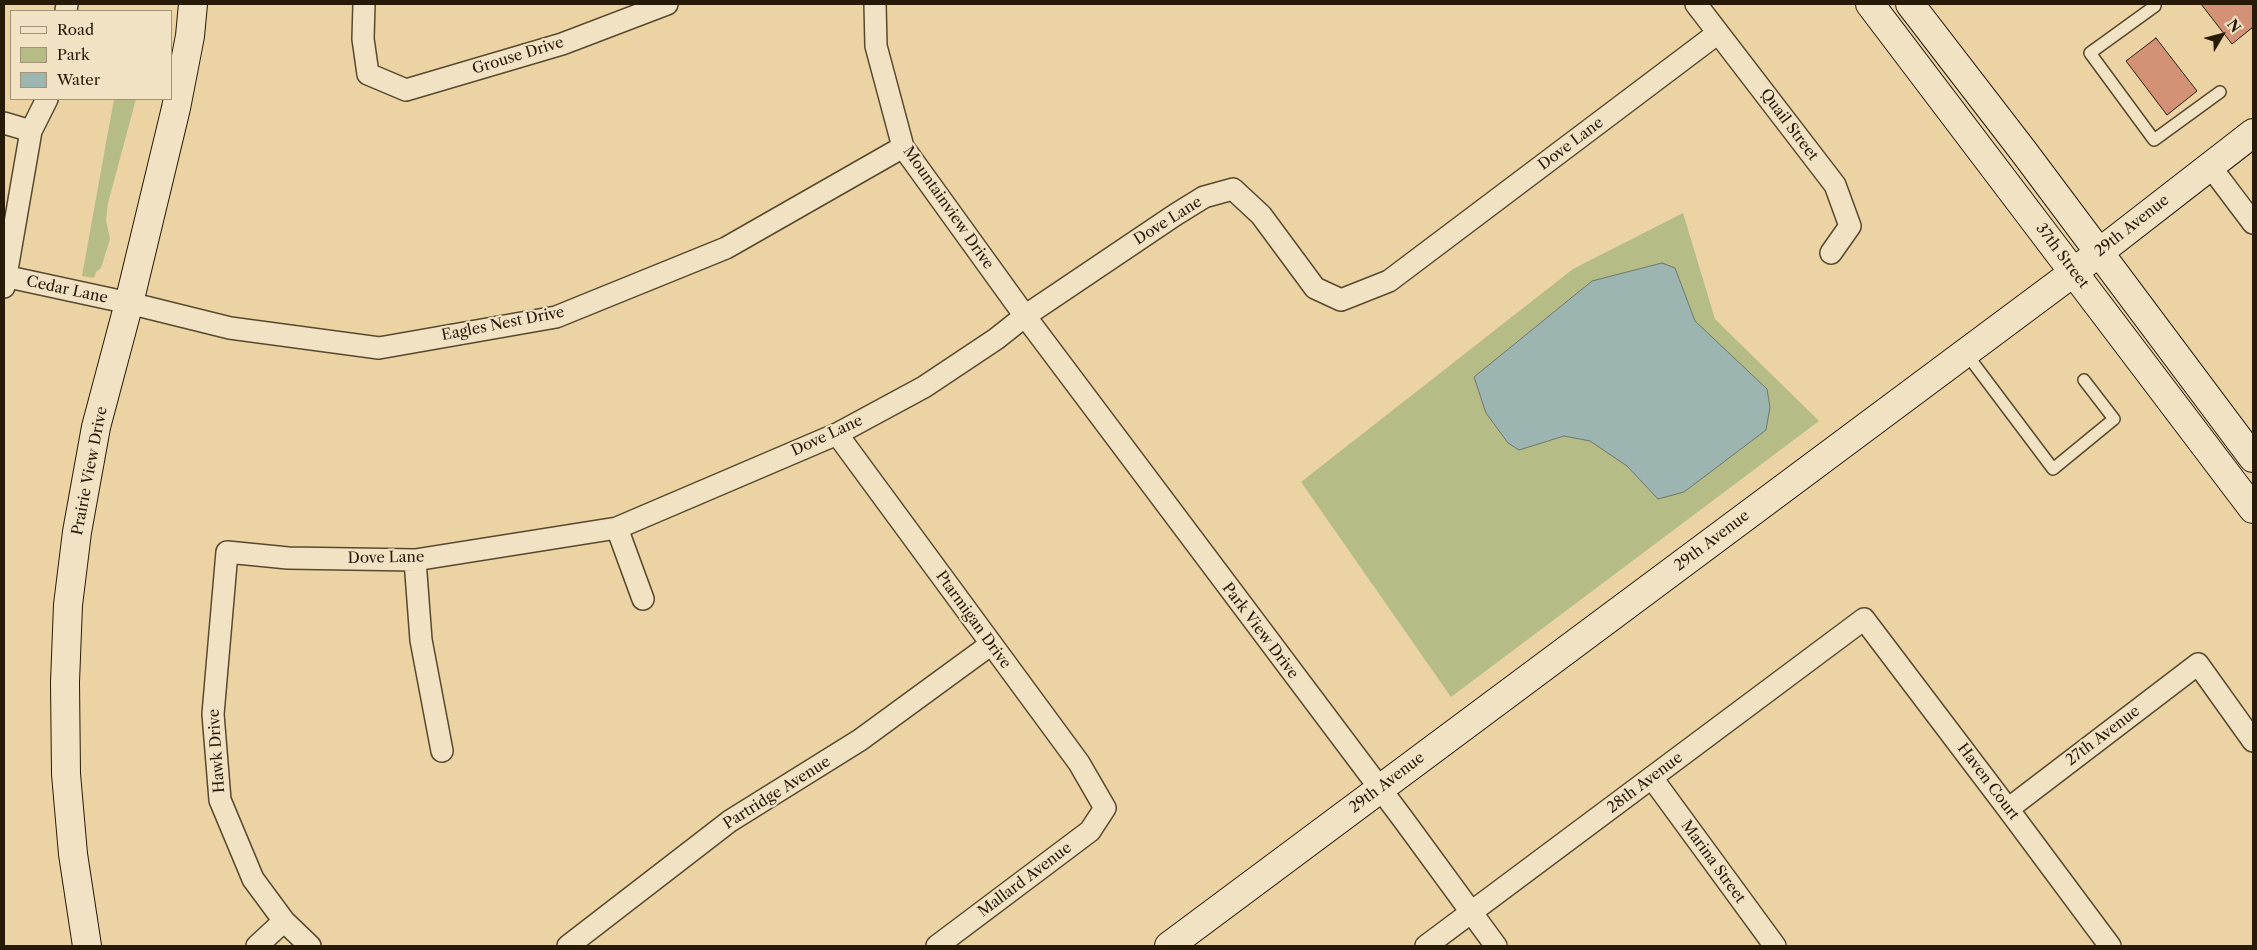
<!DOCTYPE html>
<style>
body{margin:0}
#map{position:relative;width:2257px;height:950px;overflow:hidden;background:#ebd3a4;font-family:"Libre Caslon Text",serif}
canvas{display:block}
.frame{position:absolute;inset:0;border:5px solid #271a07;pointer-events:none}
.legend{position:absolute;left:10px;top:10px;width:162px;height:90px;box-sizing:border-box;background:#f2e2c4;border:1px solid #a19278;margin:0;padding:6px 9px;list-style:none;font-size:15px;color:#271a07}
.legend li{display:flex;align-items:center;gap:10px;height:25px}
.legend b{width:25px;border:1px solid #a19278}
.north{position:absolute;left:2197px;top:10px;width:50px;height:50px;-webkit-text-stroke:4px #f2e2c4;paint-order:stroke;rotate:53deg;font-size:14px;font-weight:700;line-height:20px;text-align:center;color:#271a07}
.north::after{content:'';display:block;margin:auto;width:18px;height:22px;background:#271a07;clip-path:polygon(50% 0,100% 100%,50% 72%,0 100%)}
</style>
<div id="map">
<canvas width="2257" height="950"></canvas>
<div class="frame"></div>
<ul class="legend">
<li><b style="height:6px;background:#f2e2c4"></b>Road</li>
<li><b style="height:14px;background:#b6bc86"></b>Park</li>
<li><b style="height:14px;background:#9db5b1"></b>Water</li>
</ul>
<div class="north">N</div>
</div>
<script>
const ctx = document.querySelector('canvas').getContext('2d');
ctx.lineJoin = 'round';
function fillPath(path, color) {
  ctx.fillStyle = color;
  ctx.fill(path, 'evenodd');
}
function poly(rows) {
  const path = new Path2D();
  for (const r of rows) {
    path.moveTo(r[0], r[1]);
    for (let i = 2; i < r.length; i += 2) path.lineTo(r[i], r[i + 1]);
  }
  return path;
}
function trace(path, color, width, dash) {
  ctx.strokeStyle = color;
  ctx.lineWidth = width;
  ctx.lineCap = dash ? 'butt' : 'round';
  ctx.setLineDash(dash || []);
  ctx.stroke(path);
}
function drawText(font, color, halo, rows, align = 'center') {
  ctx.font = font + ' "Libre Caslon Text",serif';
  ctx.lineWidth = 4.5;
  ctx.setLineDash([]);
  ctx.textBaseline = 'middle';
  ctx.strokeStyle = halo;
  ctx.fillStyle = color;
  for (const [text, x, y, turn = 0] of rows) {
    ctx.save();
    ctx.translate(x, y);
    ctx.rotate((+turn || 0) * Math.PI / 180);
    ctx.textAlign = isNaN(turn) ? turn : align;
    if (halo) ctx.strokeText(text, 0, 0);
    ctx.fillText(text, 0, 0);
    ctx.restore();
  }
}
fillPath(poly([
 [114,99,136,99,108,203,106,220,110,239,101,268,96,272,94,278,82,276],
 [1683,213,1715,319,1819,421,1451,697,1301,482,1573,269]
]), '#b6bc86');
const water = poly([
 [1662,263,1675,268,1695,321,1767,389,1770,407,1766,430,1684,492,1658,499,1627,466,1590,441,1564,436,1519,450,1508,443,1486,413,1474,377,1592,281,1662,263]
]);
fillPath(water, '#9db5b1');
trace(water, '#6e776d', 1);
const building = poly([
 [2201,4,2253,4,2253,27,2232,44,2201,4],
 [2156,38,2197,91,2167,115,2126,61,2156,38]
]);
fillPath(building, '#d39276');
trace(building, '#271a07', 1);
const lane = poly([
 [2155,6,2090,53,2154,140,2220,92],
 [1965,352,2053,469,2114,419,2084,380]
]);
const street = poly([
 [364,4,363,39,368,74,406,90,562,44,667,4],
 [875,4,876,46,903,147,1025,316,1403,819,1496,946],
 [1696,4,1835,185,1850,226,1831,253],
 [66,11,67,4],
 [4,123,31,131],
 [2210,166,2253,223],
 [4,276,129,303,230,328,379,348,556,317,726,248,903,147],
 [4,287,31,131,47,99],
 [837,434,1079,763,1105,808,1090,831,937,946],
 [617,528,643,599],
 [415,560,421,640,442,751],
 [1652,778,1775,946],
 [2008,809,2198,664,2253,741],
 [257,946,284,921],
 [310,946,284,921,253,879,220,800,213,714,227,552,288,558,415,560,617,528,837,434,924,387,996,339,1025,316,1175,215,1204,197,1233,189,1261,215,1315,288,1341,300,1389,281,1718,33],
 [568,946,730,821,860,740,990,645],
 [1426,946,1864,619,2008,809,2110,946]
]);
const secondary = poly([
 [1870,4,2253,509],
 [1910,4,2024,152,2253,458],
 [87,946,73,854,66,774,65,682,68,605,77,532,96,427,129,303,176,108,190,36,193,4],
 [1169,946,2074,272,2253,133]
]);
trace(lane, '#58482e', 14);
trace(street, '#58482e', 24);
trace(secondary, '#271a07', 30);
trace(lane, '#f2e2c4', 11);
trace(street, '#f2e2c4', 21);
trace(secondary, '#f2e2c4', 28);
drawText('15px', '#271a07', '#f2e2c4', [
 ["Grouse Drive",518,56,-17],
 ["Quail Street",1789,125,53],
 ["Dove Lane",1571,144,-37],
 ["Mountainview Drive",948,208,55],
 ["Dove Lane",1168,221,-32],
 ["29th Avenue",2132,226,-38],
 ["37th Street",2062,256,53],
 ["Cedar Lane",67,290,12],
 ["Eagles Nest Drive",503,324,-11],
 ["Dove Lane",827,436,-25],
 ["Prairie View Drive",90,471,-79],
 ["29th Avenue",1712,541,-37],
 ["Dove Lane",386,558,-1],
 ["Ptarmigan Drive",973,620,54],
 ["Park View Drive",1260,631,53],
 ["27th Avenue",2103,736,-37],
 ["Hawk Drive",217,751,-94],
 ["Haven Court",1988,782,53],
 ["29th Avenue",1387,783,-37],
 ["28th Avenue",1645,783,-37],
 ["Partridge Avenue",777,793,-32],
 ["Marina Street",1713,862,54],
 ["Mallard Avenue",1025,880,-37]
]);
</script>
